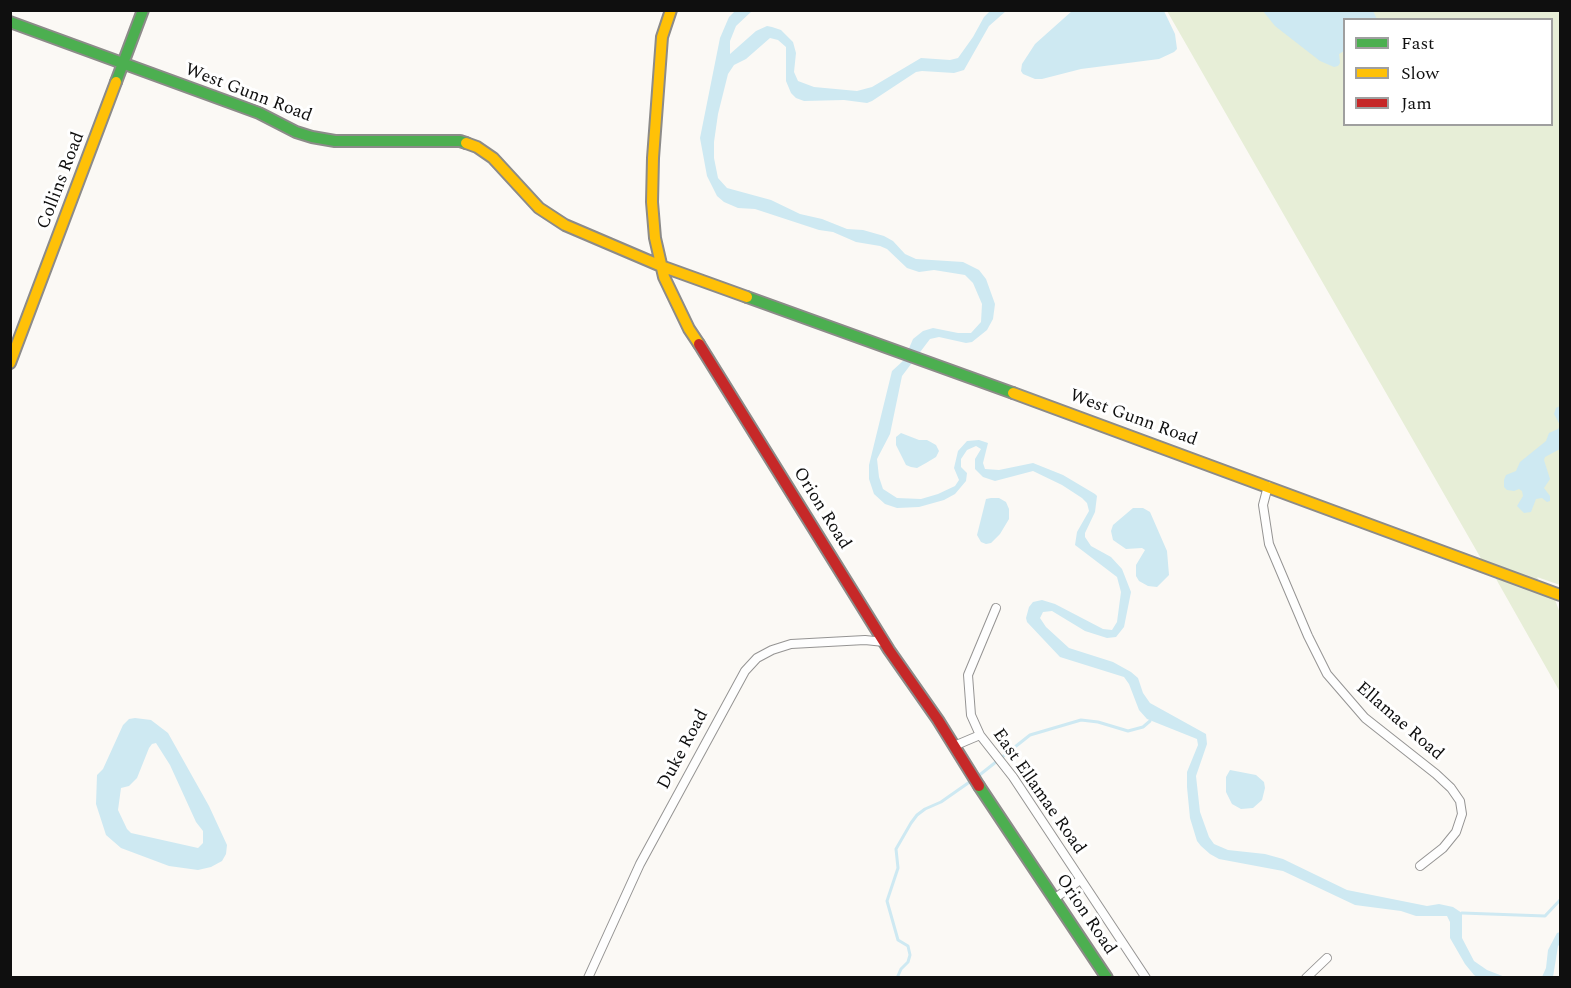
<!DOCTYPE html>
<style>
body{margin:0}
#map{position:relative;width:1571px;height:988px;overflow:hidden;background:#fbf9f5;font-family:Spectral,serif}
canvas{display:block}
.frame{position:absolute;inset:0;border:12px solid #0f0f0f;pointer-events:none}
.legend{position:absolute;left:1343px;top:18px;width:210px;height:108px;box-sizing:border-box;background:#fff;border:2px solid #9f9f9f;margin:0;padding:8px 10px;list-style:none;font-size:18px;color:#0f0f0f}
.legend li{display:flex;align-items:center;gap:12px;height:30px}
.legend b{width:30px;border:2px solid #9f9f9f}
</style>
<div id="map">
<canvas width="1571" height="988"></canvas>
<div class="frame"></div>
<ul class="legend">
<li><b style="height:8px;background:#4caf50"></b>Fast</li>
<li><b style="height:8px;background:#ffc107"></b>Slow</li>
<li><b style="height:8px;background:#c62828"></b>Jam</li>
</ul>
</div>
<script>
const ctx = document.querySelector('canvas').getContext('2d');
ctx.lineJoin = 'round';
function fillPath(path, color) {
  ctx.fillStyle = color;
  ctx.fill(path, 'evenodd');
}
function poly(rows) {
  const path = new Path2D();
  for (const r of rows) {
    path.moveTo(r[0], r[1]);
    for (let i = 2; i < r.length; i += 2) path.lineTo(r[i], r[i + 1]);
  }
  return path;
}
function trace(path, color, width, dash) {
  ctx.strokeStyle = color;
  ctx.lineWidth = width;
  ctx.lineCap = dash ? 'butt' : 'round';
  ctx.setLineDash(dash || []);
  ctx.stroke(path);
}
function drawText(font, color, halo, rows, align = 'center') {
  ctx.font = font + ' Spectral,serif';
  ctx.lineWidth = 6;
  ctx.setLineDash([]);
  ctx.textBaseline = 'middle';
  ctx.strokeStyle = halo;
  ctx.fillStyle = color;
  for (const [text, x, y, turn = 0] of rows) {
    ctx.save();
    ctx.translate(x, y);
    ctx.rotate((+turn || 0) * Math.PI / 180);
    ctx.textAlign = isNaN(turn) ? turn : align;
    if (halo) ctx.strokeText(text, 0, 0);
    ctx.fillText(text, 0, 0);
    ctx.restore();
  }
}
fillPath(poly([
 [1167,11,1560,11,1560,585,1537,577,1544,590,1552,592,1560,613,1560,692,1491,570,1487,569],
 [1344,20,1552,20,1552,124,1344,124]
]), '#e7eed7');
fillPath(poly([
 [735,11,752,11,736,26,730,41,730,54,756,31,767,26,772,27,781,30,793,42,796,53,794,72,798,81,814,87,857,91,872,87,921,58,950,60,958,58,973,37,984,17,990,11,1006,11,989,26,964,70,954,73,922,71,916,72,872,101,867,103,844,100,804,101,796,98,791,93,786,81,786,47,778,40,770,38,746,59,734,65,728,74,718,114,714,142,714,158,718,178,727,188,771,200,800,214,822,219,847,229,863,230,884,236,893,241,905,254,916,259,963,262,979,270,986,279,995,304,993,319,987,330,972,342,966,343,939,337,930,339,902,376,890,434,877,459,879,477,883,489,897,498,921,499,938,494,955,486,959,480,954,468,958,451,967,441,979,440,988,443,983,463,985,469,999,470,1033,463,1063,475,1095,494,1097,496,1095,512,1085,533,1085,537,1091,546,1111,557,1122,569,1131,592,1124,627,1116,637,1107,638,1085,631,1052,611,1043,612,1040,618,1046,627,1069,648,1113,662,1131,672,1138,678,1143,693,1150,703,1206,734,1207,744,1196,776,1200,812,1209,837,1214,844,1228,850,1265,854,1283,859,1347,890,1427,906,1439,904,1453,907,1462,913,1462,938,1474,961,1487,970,1505,977,1477,977,1474,975,1465,964,1450,938,1450,922,1447,916,1416,916,1401,911,1355,905,1283,871,1219,859,1210,854,1201,846,1197,841,1190,818,1187,787,1187,772,1198,745,1197,739,1147,719,1139,710,1129,684,1124,677,1060,657,1027,622,1026,618,1029,607,1033,602,1042,600,1055,604,1103,629,1112,630,1117,622,1121,592,1117,577,1075,545,1077,532,1089,511,1087,503,1082,498,1062,485,1033,471,995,481,983,477,975,469,975,459,981,449,976,446,967,450,961,459,961,467,967,473,966,481,955,494,944,500,919,507,897,508,885,504,874,494,869,479,869,465,892,371,904,360,913,339,923,331,933,328,958,333,971,333,981,322,982,304,973,283,965,275,934,270,919,272,907,268,887,249,880,246,856,242,833,232,819,230,755,209,738,208,724,202,717,196,707,176,700,138,720,38,729,17],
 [1072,11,1164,11,1175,34,1177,49,1174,52,1159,59,1081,69,1042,79,1035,79,1023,74,1021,71,1022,64,1035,44],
 [1263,11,1373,11,1377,19,1344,20,1344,51,1339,54,1340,63,1338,66,1334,67,1320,61,1275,26],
 [1560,406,1560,449,1545,457,1544,460,1550,479,1544,488,1550,496,1550,501,1547,502,1542,498,1536,499,1531,512,1524,513,1517,506,1523,496,1522,491,1519,489,1514,491,1507,490,1504,487,1504,480,1506,475,1516,471,1520,462,1546,441,1549,433,1558,429,1560,425,1554,414,1556,408],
 [901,433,919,440,927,440,936,445,939,451,936,457,926,463,917,468,911,467,906,465,896,445,896,437],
 [991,498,999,498,1006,502,1009,509,1009,519,1000,534,991,543,986,544,981,542,977,535,986,499],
 [1133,508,1143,508,1150,512,1167,551,1169,575,1157,587,1148,586,1139,581,1136,576,1136,565,1145,550,1142,548,1126,549,1113,540,1111,531,1113,525],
 [135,718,151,720,168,733,209,806,227,845,226,854,222,861,211,867,198,870,169,866,121,848,106,835,96,804,97,775,103,769,123,725,129,719],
 [156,743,170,765,196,822,203,831,203,843,198,848,131,833,127,829,118,810,121,788,129,786,137,778,149,748,152,744],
 [1230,770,1256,775,1264,782,1265,788,1262,800,1253,808,1241,809,1232,804,1226,792,1226,777],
 [1560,932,1560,944,1558,946,1553,977,1542,977,1546,968,1548,950,1557,933]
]), '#cee9f2');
trace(poly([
 [977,777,1030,735,1081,720,1098,722,1128,731,1143,727,1150,721],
 [1462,913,1545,916,1560,900],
 [897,978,901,969,908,962,910,955,908,946,898,940,887,901,898,868,896,849,911,823,917,815,925,809,941,802,971,781]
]), '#cee9f2', 3);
const street = poly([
 [1268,486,1263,505,1269,544,1308,636,1327,674,1365,718,1436,774,1451,788,1460,801,1462,814,1456,832,1443,848,1420,866],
 [996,608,968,675,971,715,980,735,1013,777,1146,978],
 [954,746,980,735],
 [1054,899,1080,880],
 [588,978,640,864,745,671,757,658,772,650,791,644,865,640,884,642],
 [1306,978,1327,958]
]);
const fast = poly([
 [10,22,259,113,296,132,312,137,335,141,460,141,466,143],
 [116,82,143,10],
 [747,297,1013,393],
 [979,786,1107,978]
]);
const slow = poly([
 [671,10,662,37,653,158,652,202,655,238,664,277,689,329,699,344],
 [466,143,477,147,493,158,539,208,565,225,661,266,747,297],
 [10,363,116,82],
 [1013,393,1560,595]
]);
const jam = poly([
 [699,344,889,650,938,720,979,786]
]);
trace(street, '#959493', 10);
trace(fast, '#8c8b89', 14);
trace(slow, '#8c8b89', 14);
trace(jam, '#8c8b89', 14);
trace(street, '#fefefe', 8);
trace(fast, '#4caf50', 10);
trace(slow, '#ffc107', 10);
trace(jam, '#c62828', 10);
drawText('18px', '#0f0f0f', '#fff', [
 ["West Gunn Road",248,94,21],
 ["Collins Road",62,181,-69],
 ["West Gunn Road",1133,419,20],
 ["Orion Road",821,509,58],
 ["Ellamae Road",1399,722,41],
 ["Duke Road",684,750,-62],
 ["East Ellamae Road",1038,792,55],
 ["Orion Road",1085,915,56]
]);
</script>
